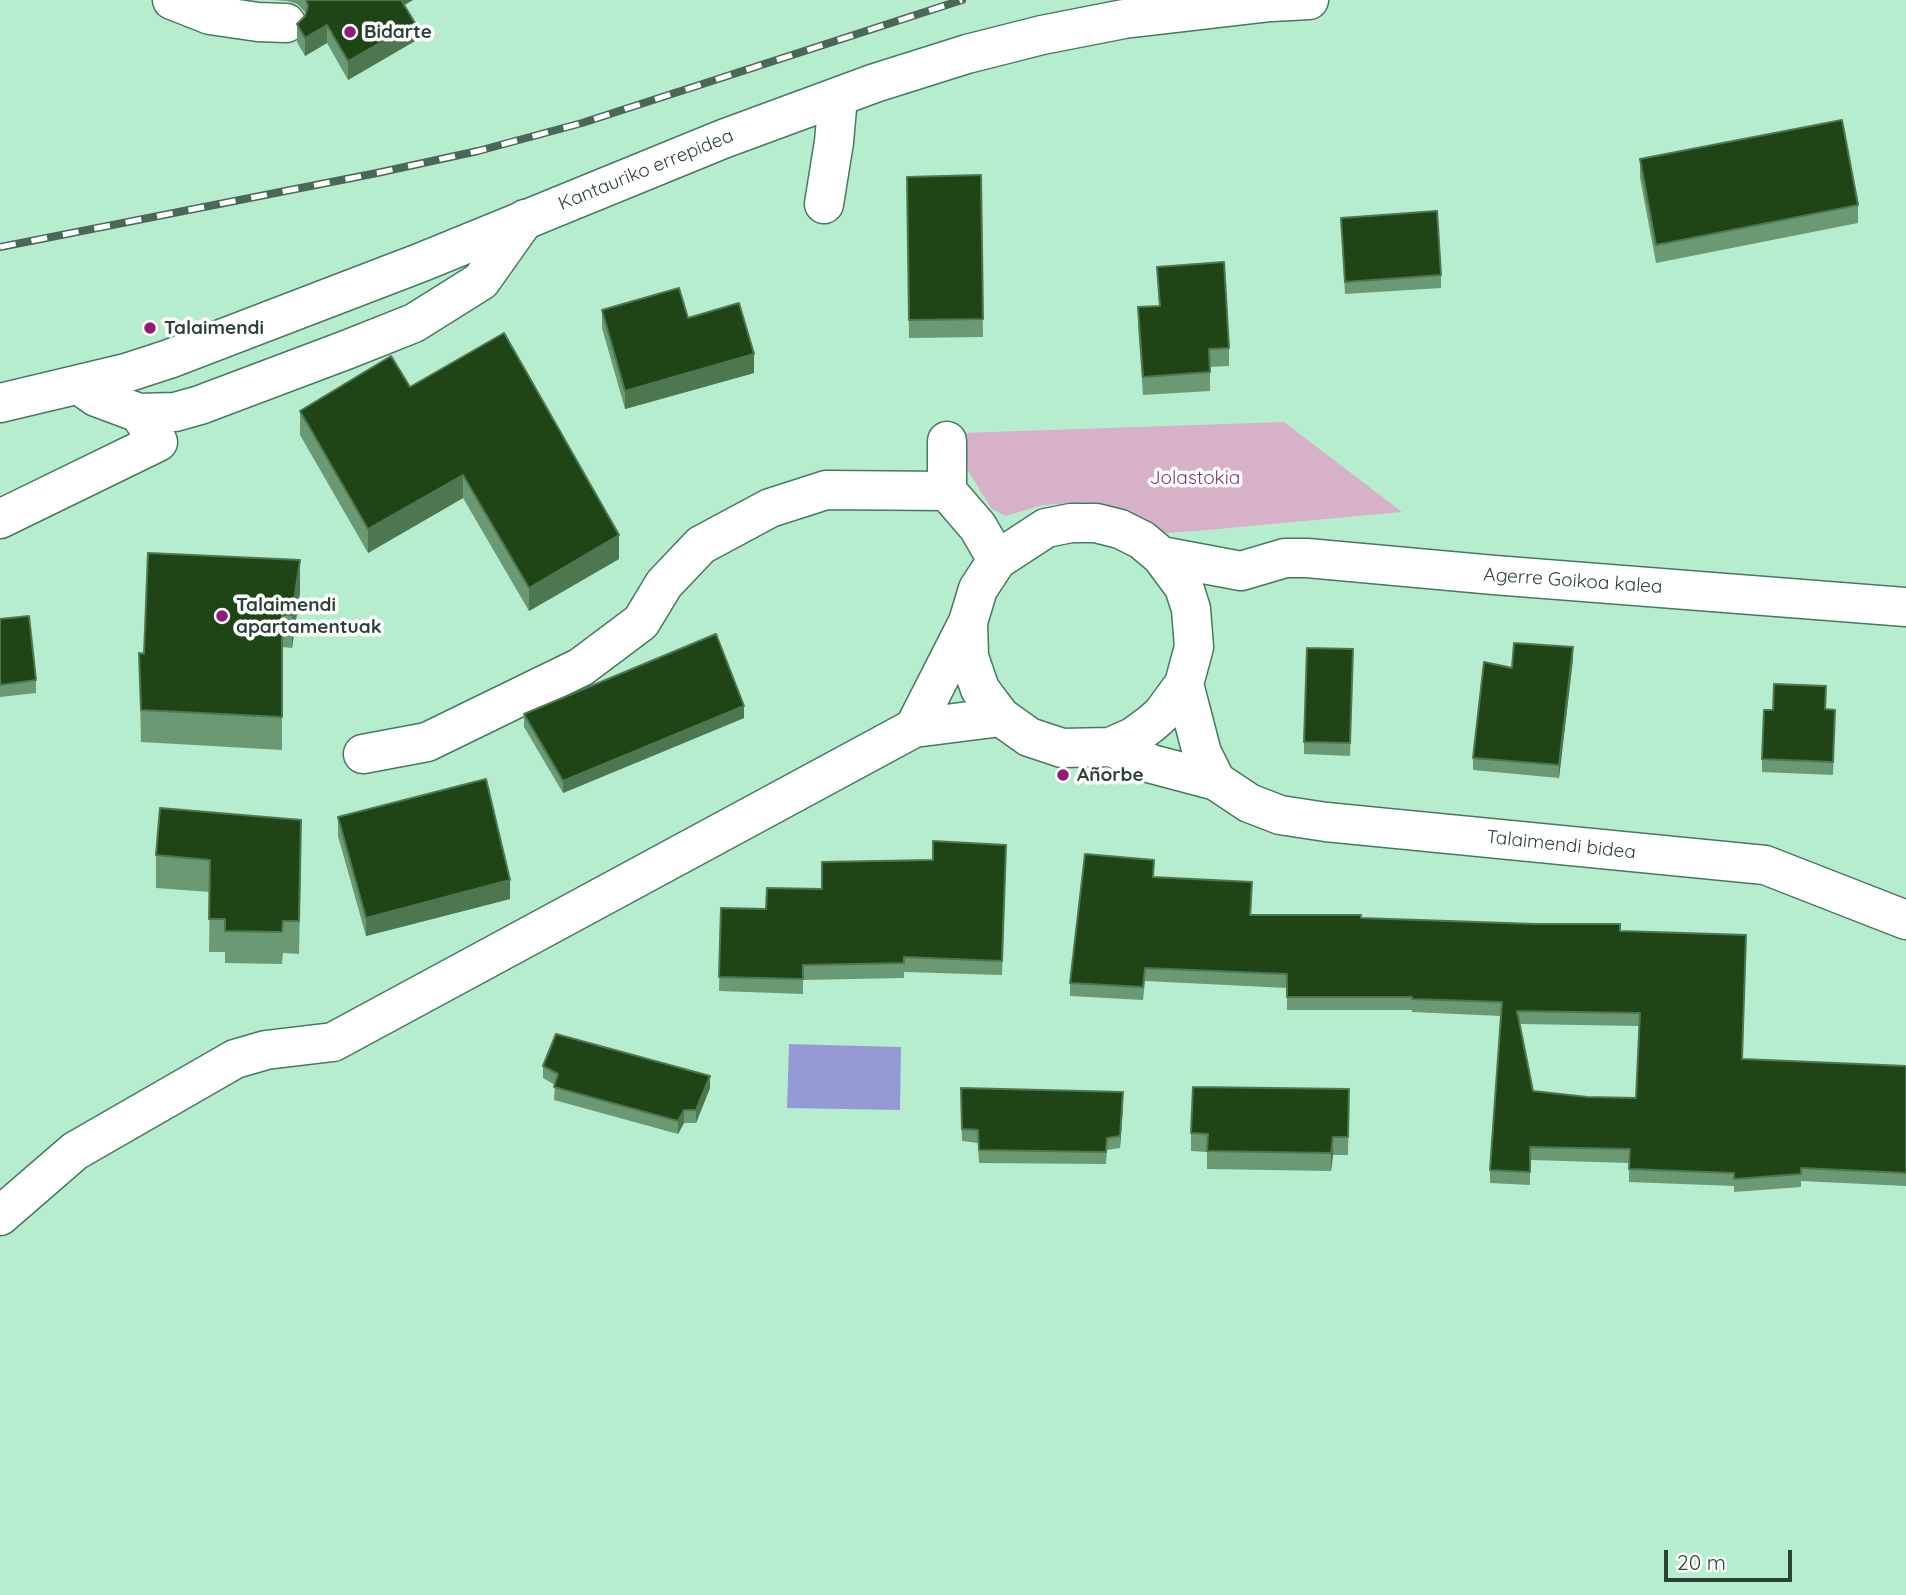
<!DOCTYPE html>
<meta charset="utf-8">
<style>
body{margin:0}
#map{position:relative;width:1906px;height:1595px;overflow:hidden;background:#b7edcf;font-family:Quicksand,sans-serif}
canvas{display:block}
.scale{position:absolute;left:1664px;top:1550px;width:128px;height:32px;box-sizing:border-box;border:4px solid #2c4236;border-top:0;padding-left:9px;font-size:21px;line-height:24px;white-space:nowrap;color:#2c4236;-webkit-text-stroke:5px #fff;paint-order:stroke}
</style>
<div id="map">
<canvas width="1906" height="1595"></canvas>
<div class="scale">20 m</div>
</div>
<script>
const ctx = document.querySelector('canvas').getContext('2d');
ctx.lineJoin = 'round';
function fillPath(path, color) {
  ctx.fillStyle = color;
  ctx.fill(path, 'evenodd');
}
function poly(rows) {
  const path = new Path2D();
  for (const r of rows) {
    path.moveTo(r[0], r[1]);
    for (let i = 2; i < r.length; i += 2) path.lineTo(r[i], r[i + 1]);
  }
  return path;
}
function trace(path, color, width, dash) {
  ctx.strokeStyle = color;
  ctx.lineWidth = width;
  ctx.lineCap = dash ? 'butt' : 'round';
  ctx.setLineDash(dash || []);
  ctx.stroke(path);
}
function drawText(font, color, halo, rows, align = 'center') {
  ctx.font = font + ' Quicksand,sans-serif';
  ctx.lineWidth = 7;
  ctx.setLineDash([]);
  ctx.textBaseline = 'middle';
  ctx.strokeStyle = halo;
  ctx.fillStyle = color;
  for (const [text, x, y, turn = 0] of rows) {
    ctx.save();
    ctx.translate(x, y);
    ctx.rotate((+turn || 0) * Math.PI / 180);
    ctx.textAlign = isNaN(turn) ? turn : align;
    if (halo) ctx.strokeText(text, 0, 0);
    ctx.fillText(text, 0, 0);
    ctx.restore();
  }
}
fillPath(poly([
 [1284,422,1402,512,1196,531,1167,533,1115,510,1087,502,1043,505,1005,516,991,508,967,469,962,433]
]), '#d6b1c8');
fillPath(poly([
 [789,1044,901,1047,900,1110,787,1108]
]), '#959ad4');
const minor = poly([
 [172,0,210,15,258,22,286,23],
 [824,204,834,142,838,97],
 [79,385,96,397,139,413,175,412,200,405,346,350,414,323,481,281,525,219],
 [947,441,947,491,978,527,997,560],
 [0,519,158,442,139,413],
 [1161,556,1241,571,1285,558,1307,558,1494,575,1906,607],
 [1184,684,1202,753,1216,781],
 [914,728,968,622,978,589,997,560,1046,528,1071,523,1096,523,1120,529,1142,540,1161,556,1184,587,1191,609,1194,647,1184,684,1162,714,1152,723,1133,737,1110,747,1062,748,1029,737,1001,717,988,700,980,689,969,657,968,622],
 [1110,747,1152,764,1216,781,1249,803,1280,815,1326,822,1765,865,1906,920],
 [363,754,427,742,581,667,641,622,664,584,701,545,770,508,826,490,947,491],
 [0,1216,75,1151,235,1059,266,1050,333,1042,914,728,1001,717]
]);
const highway = poly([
 [0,403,126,373,169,359,422,262,723,139,875,83,967,54,1042,35,1124,19,1271,2,1309,0]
]);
trace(minor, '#47795f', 41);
trace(highway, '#47795f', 41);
trace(minor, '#fff', 38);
trace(highway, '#fff', 38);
const rail = poly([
 [0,247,377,173,478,151,582,123,962,0]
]);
trace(rail, '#4a6758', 8);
trace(rail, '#fff', 5, [16]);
fillPath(poly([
 [272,0,413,0,404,5,415,41,348,80,327,43,305,56,297,42,297,24,305,16,305,12,297,4,287,1],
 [1640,159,1858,205,1858,223,1656,263,1640,178],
 [981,175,983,337,909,338,907,177],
 [1341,218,1441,275,1441,288,1345,294],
 [1157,267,1229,348,1229,366,1210,367,1210,391,1143,395,1138,325,1138,307,1159,306],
 [602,310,688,318,754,373,625,409,602,328],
 [410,387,619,559,529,611,463,498,368,553,300,435,300,411],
 [300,592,292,648,282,647,282,750,141,742,139,653,144,654],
 [0,619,36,680,36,693,0,697],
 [1573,659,1559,778,1473,770,1473,758,1512,668],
 [1353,662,1350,756,1304,754,1304,742],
 [1825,709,1835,722,1833,775,1762,772,1762,759],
 [524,714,744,718,563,793,524,727],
 [338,817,510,899,366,936,338,836],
 [933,841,1006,860,1002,975,904,972,904,978,803,980,803,994,719,991,721,908,766,909,822,889,933,860],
 [301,853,299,954,283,953,282,964,225,963,225,952,209,952,210,892,156,888,156,855],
 [1154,877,1252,895,1251,915,1361,918,1620,931,1742,1059,1906,1066,1906,1186,1801,1181,1801,1187,1734,1192,1734,1186,1629,1182,1629,1163,1530,1160,1530,1185,1490,1183,1490,1170,1501,1016,1412,1012,1412,1010,1287,1010,1287,988,1145,981,1143,1000,1070,996,1070,983],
 [1520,1024,1639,1026,1636,1098,1587,1097,1533,1091],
 [543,1066,710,1088,696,1123,684,1123,678,1134,554,1100,555,1085,543,1078],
 [961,1088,1123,1105,1120,1148,1107,1150,1106,1164,979,1163,978,1143,962,1141],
 [1349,1089,1348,1155,1333,1155,1331,1171,1207,1169,1207,1152,1191,1151,1191,1133]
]), '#6b9973');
fillPath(poly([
 [396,0,413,0,396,10],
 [415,23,415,41,348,80,348,61],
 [327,25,327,43,305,56,305,38],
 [754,354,754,373,625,409,625,391],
 [463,475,463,498,368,553,368,529],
 [619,535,619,559,529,611,529,588],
 [300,560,300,592,292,648,292,615],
 [1573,647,1573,659,1559,778,1559,765],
 [744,706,744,718,563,793,563,781],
 [510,880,510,899,366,936,366,918],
 [710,1076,710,1088,696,1123,696,1110],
 [1123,1092,1123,1105,1120,1148,1120,1136],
 [684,1110,684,1123,678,1134,678,1121],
 [1333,1137,1333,1155,1331,1171,1331,1153]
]), '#4d774e');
const building = poly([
 [306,0,401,0,415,23,348,61,327,25,305,38,297,24,305,16,308,6,306,0],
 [1842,120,1858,205,1656,245,1640,159,1842,120],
 [981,175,983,319,909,320,907,177,981,175],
 [1437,211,1441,275,1345,282,1341,218,1437,211],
 [1224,262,1229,348,1209,349,1210,372,1143,377,1138,307,1160,306,1157,267,1224,262],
 [679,288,688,318,739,303,754,354,625,391,602,310,679,288],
 [504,333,619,535,529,588,463,475,368,529,300,411,391,356,410,387,504,333],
 [148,553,300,560,292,615,282,615,282,717,141,710,139,653,144,654,148,553],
 [29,616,36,680,0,685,0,619,29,616],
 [716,634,744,706,563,781,524,714,716,634],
 [1514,643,1573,647,1559,765,1473,758,1484,662,1512,668,1514,643],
 [1307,648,1353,649,1350,743,1304,742,1307,648],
 [1774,684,1826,686,1825,709,1835,710,1833,762,1762,759,1764,710,1773,710,1774,684],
 [486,779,510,880,366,918,338,817,486,779],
 [160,808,301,820,299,921,283,921,282,932,225,931,225,919,209,919,210,860,156,855,160,808],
 [933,841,1006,845,1002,961,904,957,904,963,803,965,803,979,719,977,721,908,766,909,767,888,822,889,822,862,933,860,933,841],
 [1085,854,1154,860,1153,877,1252,882,1250,915,1361,915,1361,918,1535,924,1620,924,1620,931,1746,935,1742,1059,1906,1066,1906,1173,1801,1168,1801,1174,1734,1179,1734,1173,1629,1169,1630,1149,1530,1147,1530,1172,1490,1170,1502,1002,1412,999,1412,997,1287,997,1287,974,1145,968,1143,987,1070,983,1085,854],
 [1517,1011,1640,1013,1636,1098,1587,1097,1533,1091,1517,1011],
 [556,1034,710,1076,696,1110,684,1110,678,1121,554,1087,558,1074,543,1066,556,1034],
 [1193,1087,1349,1089,1348,1137,1333,1137,1331,1153,1207,1151,1208,1134,1191,1133,1193,1087],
 [961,1088,1123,1092,1120,1136,1107,1138,1106,1152,979,1150,978,1130,962,1129,961,1088]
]);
fillPath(building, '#1f4517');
trace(building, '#4d774e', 2);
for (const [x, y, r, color] of [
 [350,32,7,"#931a76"],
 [150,328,7,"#931a76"],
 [222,616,7,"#931a76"],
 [1063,775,7,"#931a76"]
]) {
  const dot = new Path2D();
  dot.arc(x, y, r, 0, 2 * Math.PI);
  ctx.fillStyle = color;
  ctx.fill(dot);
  trace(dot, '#fff', 2.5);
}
drawText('bold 19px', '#2c4236', '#fff', [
 ["Bidarte",364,32],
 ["Talaimendi",164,328],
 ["Talaimendi",236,605],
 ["apartamentuak",236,627],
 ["Añorbe",1077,775]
], 'left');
drawText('19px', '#2c4236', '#fff', [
 ["Kantauriko errepidea",646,170,-22],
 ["Agerre Goikoa kalea",1573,581,4],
 ["Talaimendi bidea",1561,845,6]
]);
drawText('19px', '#7b3667', '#fff', [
 ["Jolastokia",1195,478]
]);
</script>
